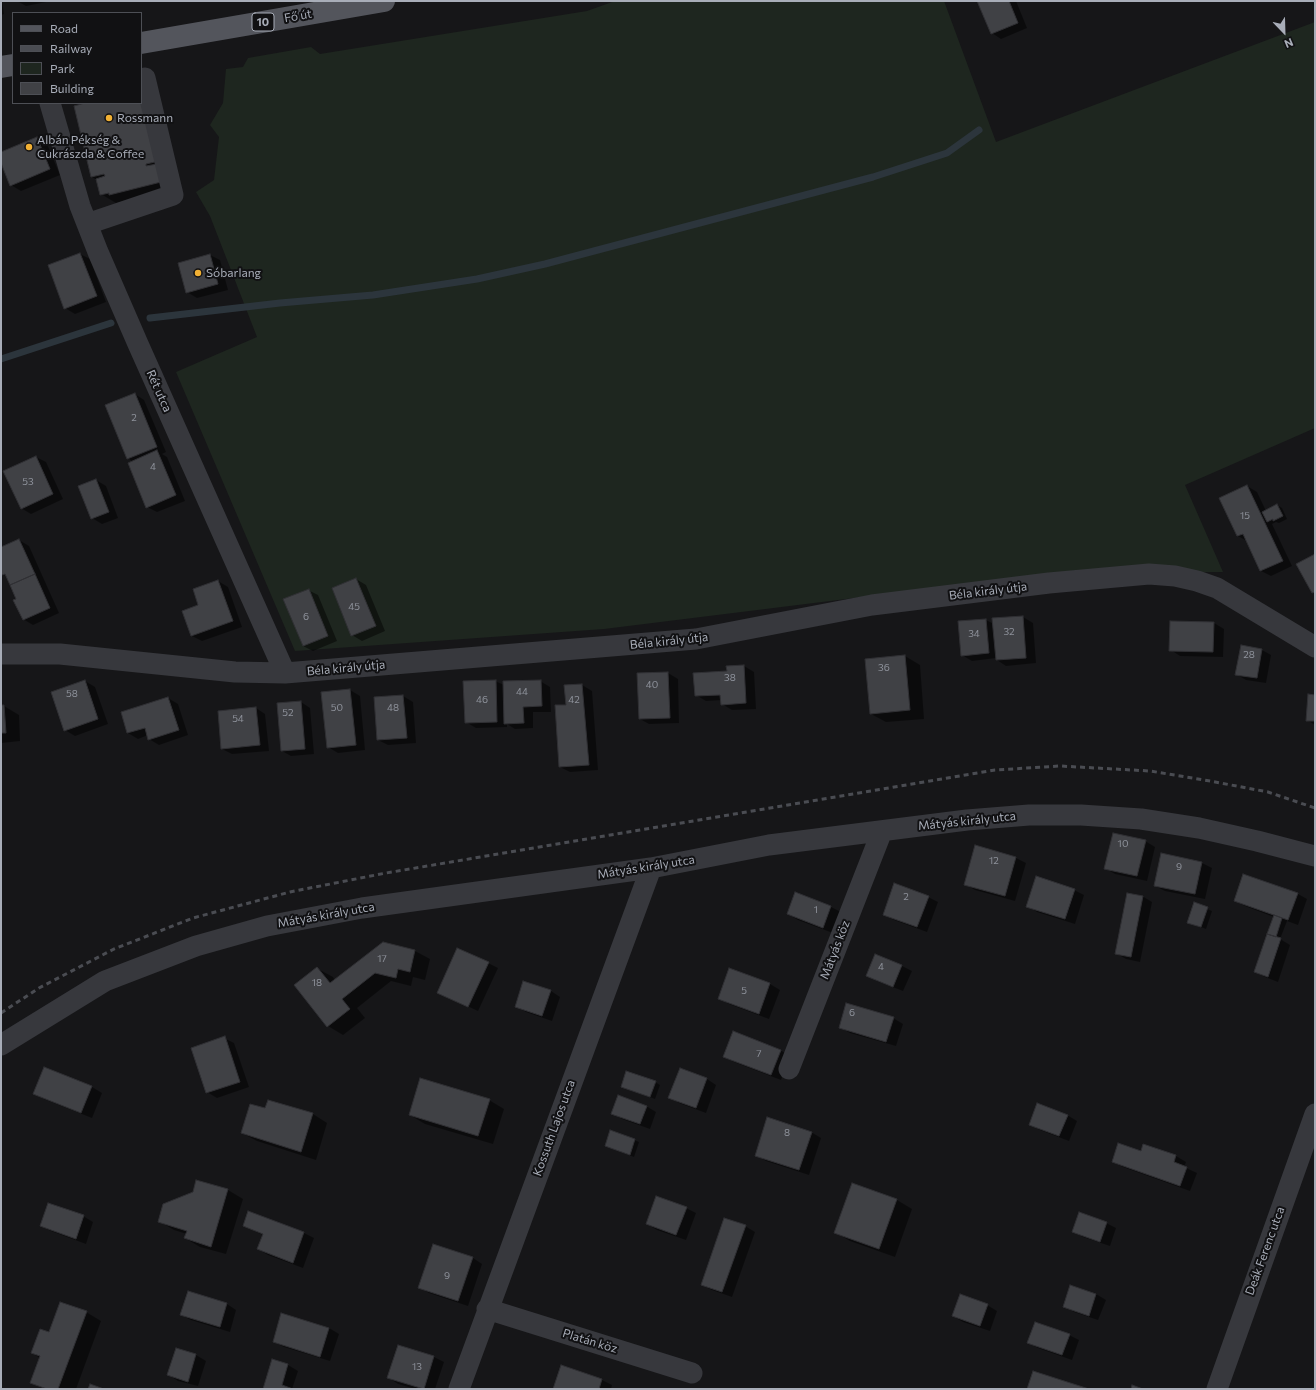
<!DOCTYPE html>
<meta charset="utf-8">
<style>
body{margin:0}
#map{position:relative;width:1316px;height:1390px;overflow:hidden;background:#161618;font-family:Commissioner,sans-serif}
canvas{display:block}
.frame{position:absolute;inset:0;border:2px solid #a8adb8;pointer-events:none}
.legend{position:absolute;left:12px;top:12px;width:130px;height:92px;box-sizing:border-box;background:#111113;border:1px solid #4d4f55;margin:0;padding:5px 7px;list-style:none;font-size:12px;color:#a8adb8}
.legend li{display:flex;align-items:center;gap:8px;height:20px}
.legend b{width:20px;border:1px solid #4d4f55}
.north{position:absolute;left:1264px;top:12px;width:40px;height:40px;-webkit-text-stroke:3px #111113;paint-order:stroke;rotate:157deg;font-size:11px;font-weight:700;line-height:16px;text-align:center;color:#a8adb8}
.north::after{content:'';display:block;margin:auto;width:14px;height:18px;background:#a8adb8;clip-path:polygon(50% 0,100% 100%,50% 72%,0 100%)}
</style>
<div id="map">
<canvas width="1316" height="1390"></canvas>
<div class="frame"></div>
<ul class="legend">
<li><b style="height:5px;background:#53555c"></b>Road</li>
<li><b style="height:5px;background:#4a4c52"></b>Railway</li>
<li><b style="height:11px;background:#1e261f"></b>Park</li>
<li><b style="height:11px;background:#404145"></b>Building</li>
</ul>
<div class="north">N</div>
</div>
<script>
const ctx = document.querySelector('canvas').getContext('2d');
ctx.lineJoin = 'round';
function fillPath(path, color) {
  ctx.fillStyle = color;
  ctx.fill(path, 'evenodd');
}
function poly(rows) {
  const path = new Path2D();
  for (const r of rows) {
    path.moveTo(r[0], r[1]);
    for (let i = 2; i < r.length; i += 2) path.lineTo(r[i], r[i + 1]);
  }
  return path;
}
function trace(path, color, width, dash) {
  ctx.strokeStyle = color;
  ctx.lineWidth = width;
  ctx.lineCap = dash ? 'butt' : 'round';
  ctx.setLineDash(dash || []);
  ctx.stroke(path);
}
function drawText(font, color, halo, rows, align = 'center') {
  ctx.font = font + ' Commissioner,sans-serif';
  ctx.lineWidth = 4;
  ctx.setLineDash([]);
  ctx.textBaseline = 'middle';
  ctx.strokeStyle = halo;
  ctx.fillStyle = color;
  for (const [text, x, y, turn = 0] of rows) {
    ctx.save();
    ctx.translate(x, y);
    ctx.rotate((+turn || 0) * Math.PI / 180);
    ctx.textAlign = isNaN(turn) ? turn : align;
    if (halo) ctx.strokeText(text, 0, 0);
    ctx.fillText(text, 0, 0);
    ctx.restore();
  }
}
fillPath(poly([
 [615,1,944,1,996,142,1315,22,1315,428,1185,485,1223,572,1056,573,604,629,295,651,176,372,257,337,210,216,196,192,214,180,219,137,210,125,223,103,226,69,243,67,248,58,311,47,320,54,587,11]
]), '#1e261f');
fillPath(poly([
 [1,1,2,1,4,14,1,15],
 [17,1,51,1,26,6],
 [979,1,1016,1,1027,28,1001,39,992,33],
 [89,103,141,103,176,191,116,203,101,194,97,180,92,177,75,106],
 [37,138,47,144,60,175,21,191,11,185,1,161,1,153],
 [80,254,90,259,106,302,75,314,65,308],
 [210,255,220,260,228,290,197,298,187,292],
 [135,394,144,400,166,452,162,454,167,457,185,501,157,512,147,507,133,462,128,458],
 [36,457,46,462,63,499,31,514,21,508],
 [96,480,106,486,118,518,102,524,92,518],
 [1247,486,1257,492,1266,511,1277,505,1282,508,1287,519,1279,523,1276,522,1272,524,1292,566,1271,576,1261,571,1247,541,1238,536],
 [19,540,29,546,59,613,33,625,23,619,17,599,7,577,3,574,1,571,1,548],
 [356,579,366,585,385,631,362,641,352,635],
 [218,581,228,587,242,627,202,641,192,636,183,611,200,605],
 [308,590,318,595,337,641,313,651,303,646],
 [1023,617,1033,623,1036,663,1006,666,997,660,996,658,972,661,962,655,959,622,986,620,994,624],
 [1214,623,1224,629,1223,657,1180,656,1171,650],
 [1262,650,1271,655,1266,683,1246,680,1236,674],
 [905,656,920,665,924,719,886,722,871,714],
 [744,666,754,672,756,709,732,710,722,704,722,700,706,701,696,695,728,672],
 [668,673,678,679,679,723,649,724,640,719],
 [85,681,95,687,108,724,75,736,65,730],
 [495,681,504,685,540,681,550,687,551,712,533,712,533,728,515,729,507,724,507,727,476,728,466,722],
 [582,685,592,691,598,770,570,772,560,767],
 [350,690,360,696,365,750,338,753,328,747],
 [403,696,413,702,416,743,388,745,378,740,375,698],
 [1315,696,1315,725,1307,720],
 [168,698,178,704,188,735,159,745,149,739,148,735,138,739,128,733,122,713],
 [301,702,310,708,314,754,291,756,282,751],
 [1,706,4,706,19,715,20,741,1,743],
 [256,708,265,714,269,751,232,754,222,749],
 [1145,841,1155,847,1147,881,1115,874,1105,868],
 [975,846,1016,858,1026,863,1015,901,975,890,965,884],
 [1202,863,1212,868,1205,899,1165,891,1155,886],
 [1074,890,1084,895,1075,924,1037,912,1028,906],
 [796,894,831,907,841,912,833,933,798,920,788,914],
 [1298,894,1307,899,1298,925,1287,921,1280,939,1290,945,1278,982,1265,977,1255,972,1274,917,1245,906,1235,901],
 [1142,896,1152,902,1140,962,1126,959,1116,953],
 [928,897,938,902,927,932,894,920,884,915],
 [1195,904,1212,911,1206,929,1188,922],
 [415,951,430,959,425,980,413,977,411,986,391,981,357,1008,365,1018,343,1035,328,1026,296,985,318,969,333,977,335,981],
 [876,955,902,966,912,971,903,991,877,981,868,975],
 [488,963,498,968,478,1011,439,993],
 [730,969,770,984,780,990,769,1019,729,1004,719,998],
 [551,991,560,997,552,1021,526,1012,516,1006],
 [893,1018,903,1024,896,1046,850,1033,840,1027],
 [224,1038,234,1043,249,1087,217,1098,207,1092],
 [780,1050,790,1056,781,1080,734,1062,724,1057],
 [45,1068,92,1087,102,1093,92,1118,44,1099,34,1094],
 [707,1079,716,1085,706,1113,679,1103,670,1097],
 [655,1082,660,1085,655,1099,622,1086],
 [489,1100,504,1109,493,1144,425,1124,410,1115],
 [646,1106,656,1112,650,1129,622,1119,612,1113],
 [266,1110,313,1114,327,1123,316,1160,257,1141,242,1133],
 [1067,1115,1077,1121,1069,1141,1040,1130,1030,1124],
 [611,1131,639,1142,634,1157,606,1146],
 [811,1132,821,1138,809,1175,766,1161,756,1155],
 [1144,1145,1176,1156,1186,1162,1184,1167,1197,1173,1190,1191,1123,1167,1113,1162,1141,1152],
 [197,1181,228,1190,243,1199,226,1254,200,1247,185,1238,187,1234,174,1230,159,1221,193,1193],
 [853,1184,897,1200,912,1209,895,1257,850,1241,835,1232],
 [686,1208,696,1213,686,1240,657,1230,647,1224],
 [249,1212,304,1233,314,1238,303,1268,268,1255,258,1249,263,1235,244,1226],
 [83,1216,93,1222,86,1244,51,1231,41,1226],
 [1106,1223,1116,1228,1110,1246,1083,1237,1073,1231],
 [745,1226,755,1232,732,1297,712,1290,702,1285],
 [473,1258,482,1264,468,1306,429,1293,419,1287],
 [188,1292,227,1304,236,1310,230,1332,191,1320,181,1315],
 [1096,1294,1106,1300,1098,1320,1074,1312,1064,1306],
 [987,1305,997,1311,990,1331,963,1322,953,1316],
 [86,1312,101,1321,76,1389,43,1389,32,1382,40,1358,32,1353,50,1333],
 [329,1328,339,1334,330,1361,284,1347,274,1342],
 [1069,1335,1079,1340,1072,1360,1038,1348,1028,1343],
 [177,1350,196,1355,206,1361,198,1386,178,1381,169,1375],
 [434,1357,444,1362,435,1389,415,1389,398,1384,389,1378],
 [273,1360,288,1365,298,1371,292,1389,264,1389],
 [561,1366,602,1380,612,1385,611,1389,554,1389]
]), '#0007');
trace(poly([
 [150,318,280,303,373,295,477,279,545,264,873,177,947,153,979,130],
 [1,359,111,323]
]), '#2c353c', 7);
const building = poly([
 [977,1,1009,1,1018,23,991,34,977,1],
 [85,103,141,103,159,161,146,164,146,166,157,164,161,182,109,195,109,193,100,195,96,179,105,176,104,174,91,177,74,106,85,103],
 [37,137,50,169,10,186,1,163,1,152,37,137],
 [80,253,97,296,64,309,48,265,80,253],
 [210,254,218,284,186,293,178,263,210,254],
 [135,393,157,447,127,459,105,405,135,393],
 [157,450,176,495,146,508,128,463,157,450],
 [36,456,53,494,21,509,3,471,36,456],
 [96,479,109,512,91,519,78,486,96,479],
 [1247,485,1283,561,1260,571,1243,534,1237,536,1219,498,1247,485],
 [1277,504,1283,516,1273,521,1273,519,1267,522,1262,512,1277,504],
 [19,539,35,574,10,585,5,574,2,575,1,573,1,547,19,539],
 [1315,554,1315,592,1312,593,1296,564,1315,554],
 [35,574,50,608,23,620,13,600,16,599,10,585,35,574],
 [356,578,376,626,351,636,332,588,356,578],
 [218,580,233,621,191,636,182,611,198,605,193,589,218,580],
 [309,589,328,636,303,646,283,599,309,589],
 [1023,616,1026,658,996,660,992,618,1023,616],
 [986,619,989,653,961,656,958,621,986,619],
 [1170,621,1214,622,1213,652,1169,651,1170,621],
 [1241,645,1262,649,1257,678,1235,675,1241,645],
 [905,655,910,710,870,714,865,659,905,655],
 [744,665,746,703,721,705,720,695,695,696,693,673,727,671,726,666,744,665],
 [668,672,670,718,639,719,637,673,668,672],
 [85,680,98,719,64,731,51,692,85,680],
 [496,680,497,722,465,723,463,681,496,680],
 [541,680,542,706,523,707,524,723,504,724,503,681,541,680],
 [582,684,589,765,559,767,555,705,566,705,564,685,582,684],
 [350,689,356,745,327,748,321,692,350,689],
 [1308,694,1315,695,1315,721,1306,721,1308,694],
 [403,695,407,738,377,740,374,697,403,695],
 [168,697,179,730,148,740,145,728,127,733,121,712,168,697],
 [301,701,305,749,281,751,277,703,301,701],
 [1,705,4,705,6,733,1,733,1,705],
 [256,707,260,745,221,749,218,711,256,707],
 [1113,833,1146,840,1137,876,1104,869,1113,833],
 [975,845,1016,857,1005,896,964,885,975,845],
 [1161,853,1202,862,1195,894,1154,886,1161,853],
 [1243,874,1298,893,1288,920,1234,901,1243,874],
 [1036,876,1075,889,1065,919,1026,907,1036,876],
 [894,883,929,896,917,927,883,915,894,883],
 [795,892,831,906,823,928,787,914,795,892],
 [1127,893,1143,896,1131,957,1115,954,1127,893],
 [1194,902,1208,907,1201,927,1187,923,1194,902],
 [1274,915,1282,918,1276,937,1267,934,1274,915],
 [1267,934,1281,938,1268,977,1254,972,1267,934],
 [383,942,415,950,410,972,398,969,396,978,375,973,342,999,350,1009,327,1027,294,985,317,967,330,983,383,942],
 [457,948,489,962,468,1007,437,993,457,948],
 [875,954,902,965,893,987,866,976,875,954],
 [729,968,770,983,759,1014,718,999,729,968],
 [523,981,551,990,542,1016,515,1007,523,981],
 [846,1003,894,1017,886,1042,839,1028,846,1003],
 [733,1031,781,1050,771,1075,723,1057,733,1031],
 [225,1036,240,1082,206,1093,191,1048,225,1036],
 [44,1067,92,1086,81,1113,33,1094,44,1067],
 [680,1068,707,1078,696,1108,668,1098,680,1068],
 [626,1071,656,1081,650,1097,621,1087,626,1071],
 [420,1078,490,1099,478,1136,409,1115,420,1078],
 [618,1095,647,1106,640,1124,611,1114,618,1095],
 [268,1100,313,1113,301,1152,241,1133,250,1104,265,1108,268,1100],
 [1037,1103,1068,1115,1059,1136,1029,1125,1037,1103],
 [767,1117,812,1132,799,1170,755,1156,767,1117],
 [610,1130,635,1139,630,1155,605,1146,610,1130],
 [1118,1143,1141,1151,1143,1144,1176,1155,1174,1162,1187,1167,1180,1186,1112,1162,1118,1143],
 [196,1180,228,1189,211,1247,184,1238,187,1231,158,1222,163,1204,193,1192,196,1180],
 [852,1183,897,1199,879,1249,834,1233,852,1183],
 [656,1196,687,1207,676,1235,646,1224,656,1196],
 [48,1203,84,1215,76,1239,40,1226,48,1203],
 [248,1211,304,1232,293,1263,257,1249,263,1234,243,1226,248,1211],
 [1079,1212,1107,1222,1100,1242,1072,1232,1079,1212],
 [724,1218,746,1225,722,1292,701,1285,724,1218],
 [433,1244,473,1257,458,1301,418,1288,433,1244],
 [1070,1285,1096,1294,1089,1316,1063,1307,1070,1285],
 [188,1291,227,1303,220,1327,180,1315,188,1291],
 [960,1294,988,1304,980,1326,952,1316,960,1294],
 [60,1302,87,1311,58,1389,47,1389,30,1383,40,1356,31,1353,40,1329,49,1332,60,1302],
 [281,1313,329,1328,320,1357,273,1342,281,1313],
 [1035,1322,1070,1334,1062,1355,1027,1343,1035,1322],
 [398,1345,434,1356,424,1389,387,1378,398,1345],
 [176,1348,196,1354,188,1382,167,1375,176,1348],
 [272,1359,288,1364,282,1385,293,1389,263,1389,272,1359],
 [561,1365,602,1379,599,1389,553,1389,561,1365],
 [1033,1371,1089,1389,1027,1389,1033,1371],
 [90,1384,104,1389,88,1389,90,1384],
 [1132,1385,1143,1389,1131,1389,1132,1385]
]);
fillPath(building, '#404145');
trace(building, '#303034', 1);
trace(poly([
 [50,103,80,206,98,252,138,344,285,673],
 [87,224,173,195,145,78],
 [1,654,60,654,235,672,285,673,696,639,872,605,1049,583,1149,574,1175,576,1197,581,1217,588,1315,647],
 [1,1045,105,981,196,946,267,926,362,908,651,868,769,845,967,820,1029,815,1081,815,1141,819,1199,828,1257,841,1315,856],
 [789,1069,882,831],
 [487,1309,692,1373],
 [459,1389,651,868],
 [1217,1389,1315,1114]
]), '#37383d', 21);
trace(poly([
 [141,43,384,1],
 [1,67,13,65]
]), '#53555c', 22);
trace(poly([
 [1,1013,39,988,114,949,193,918,290,892,386,873,995,770,1060,766,1150,771,1210,781,1268,792,1315,808]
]), '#4a4c52', 3, [5, 4]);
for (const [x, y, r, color] of [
 [109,118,4,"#f2b134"],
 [29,147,4,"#f2b134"],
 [198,273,4,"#f2b134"]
]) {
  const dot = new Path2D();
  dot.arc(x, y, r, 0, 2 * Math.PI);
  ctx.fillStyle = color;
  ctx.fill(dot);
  trace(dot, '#111113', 1.5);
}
drawText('10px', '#8e929b', null, [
 ["2",134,418],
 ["4",153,467],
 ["53",28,482],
 ["15",1245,516],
 ["45",354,607],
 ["6",306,617],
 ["32",1009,632],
 ["34",974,634],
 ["28",1249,655],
 ["36",884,668],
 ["38",730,678],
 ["40",652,685],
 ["44",522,692],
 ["58",72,694],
 ["46",482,700],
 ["42",574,700],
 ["50",337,708],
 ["48",393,708],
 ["52",288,713],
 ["54",238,719],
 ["10",1123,844],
 ["12",994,861],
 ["9",1179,867],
 ["2",906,897],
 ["1",816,910],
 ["17",382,959],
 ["4",881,967],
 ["18",317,983],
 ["5",744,991],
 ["6",852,1013],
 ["7",759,1054],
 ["8",787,1133],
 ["9",447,1276],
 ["13",417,1367]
]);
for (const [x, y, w] of [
 [263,22,22]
]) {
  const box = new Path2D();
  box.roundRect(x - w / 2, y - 9, w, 18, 3);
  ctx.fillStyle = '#111113';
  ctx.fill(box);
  trace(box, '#a8adb8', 1);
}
drawText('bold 11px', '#a8adb8', null, [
 ["10",263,22]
]);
drawText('12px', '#a8adb8', '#111113', [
 ["Fő út",298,16,-10],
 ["Rét utca",159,391,66],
 ["Béla király útja",988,591,-7],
 ["Béla király útja",669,641,-6],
 ["Béla király útja",346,668,-5],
 ["Mátyás király utca",967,821,-6],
 ["Mátyás király utca",646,867,-9],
 ["Mátyás király utca",326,915,-10],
 ["Mátyás köz",835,950,-69],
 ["Kossuth Lajos utca",554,1128,-70],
 ["Deák Ferenc utca",1265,1251,-70],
 ["Platán köz",590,1341,17]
]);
drawText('12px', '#a8adb8', '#111113', [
 ["Rossmann",117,118],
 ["Albán Pékség &",37,140],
 ["Cukrászda & Coffee",37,154],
 ["Sóbarlang",206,273]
], 'left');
</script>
